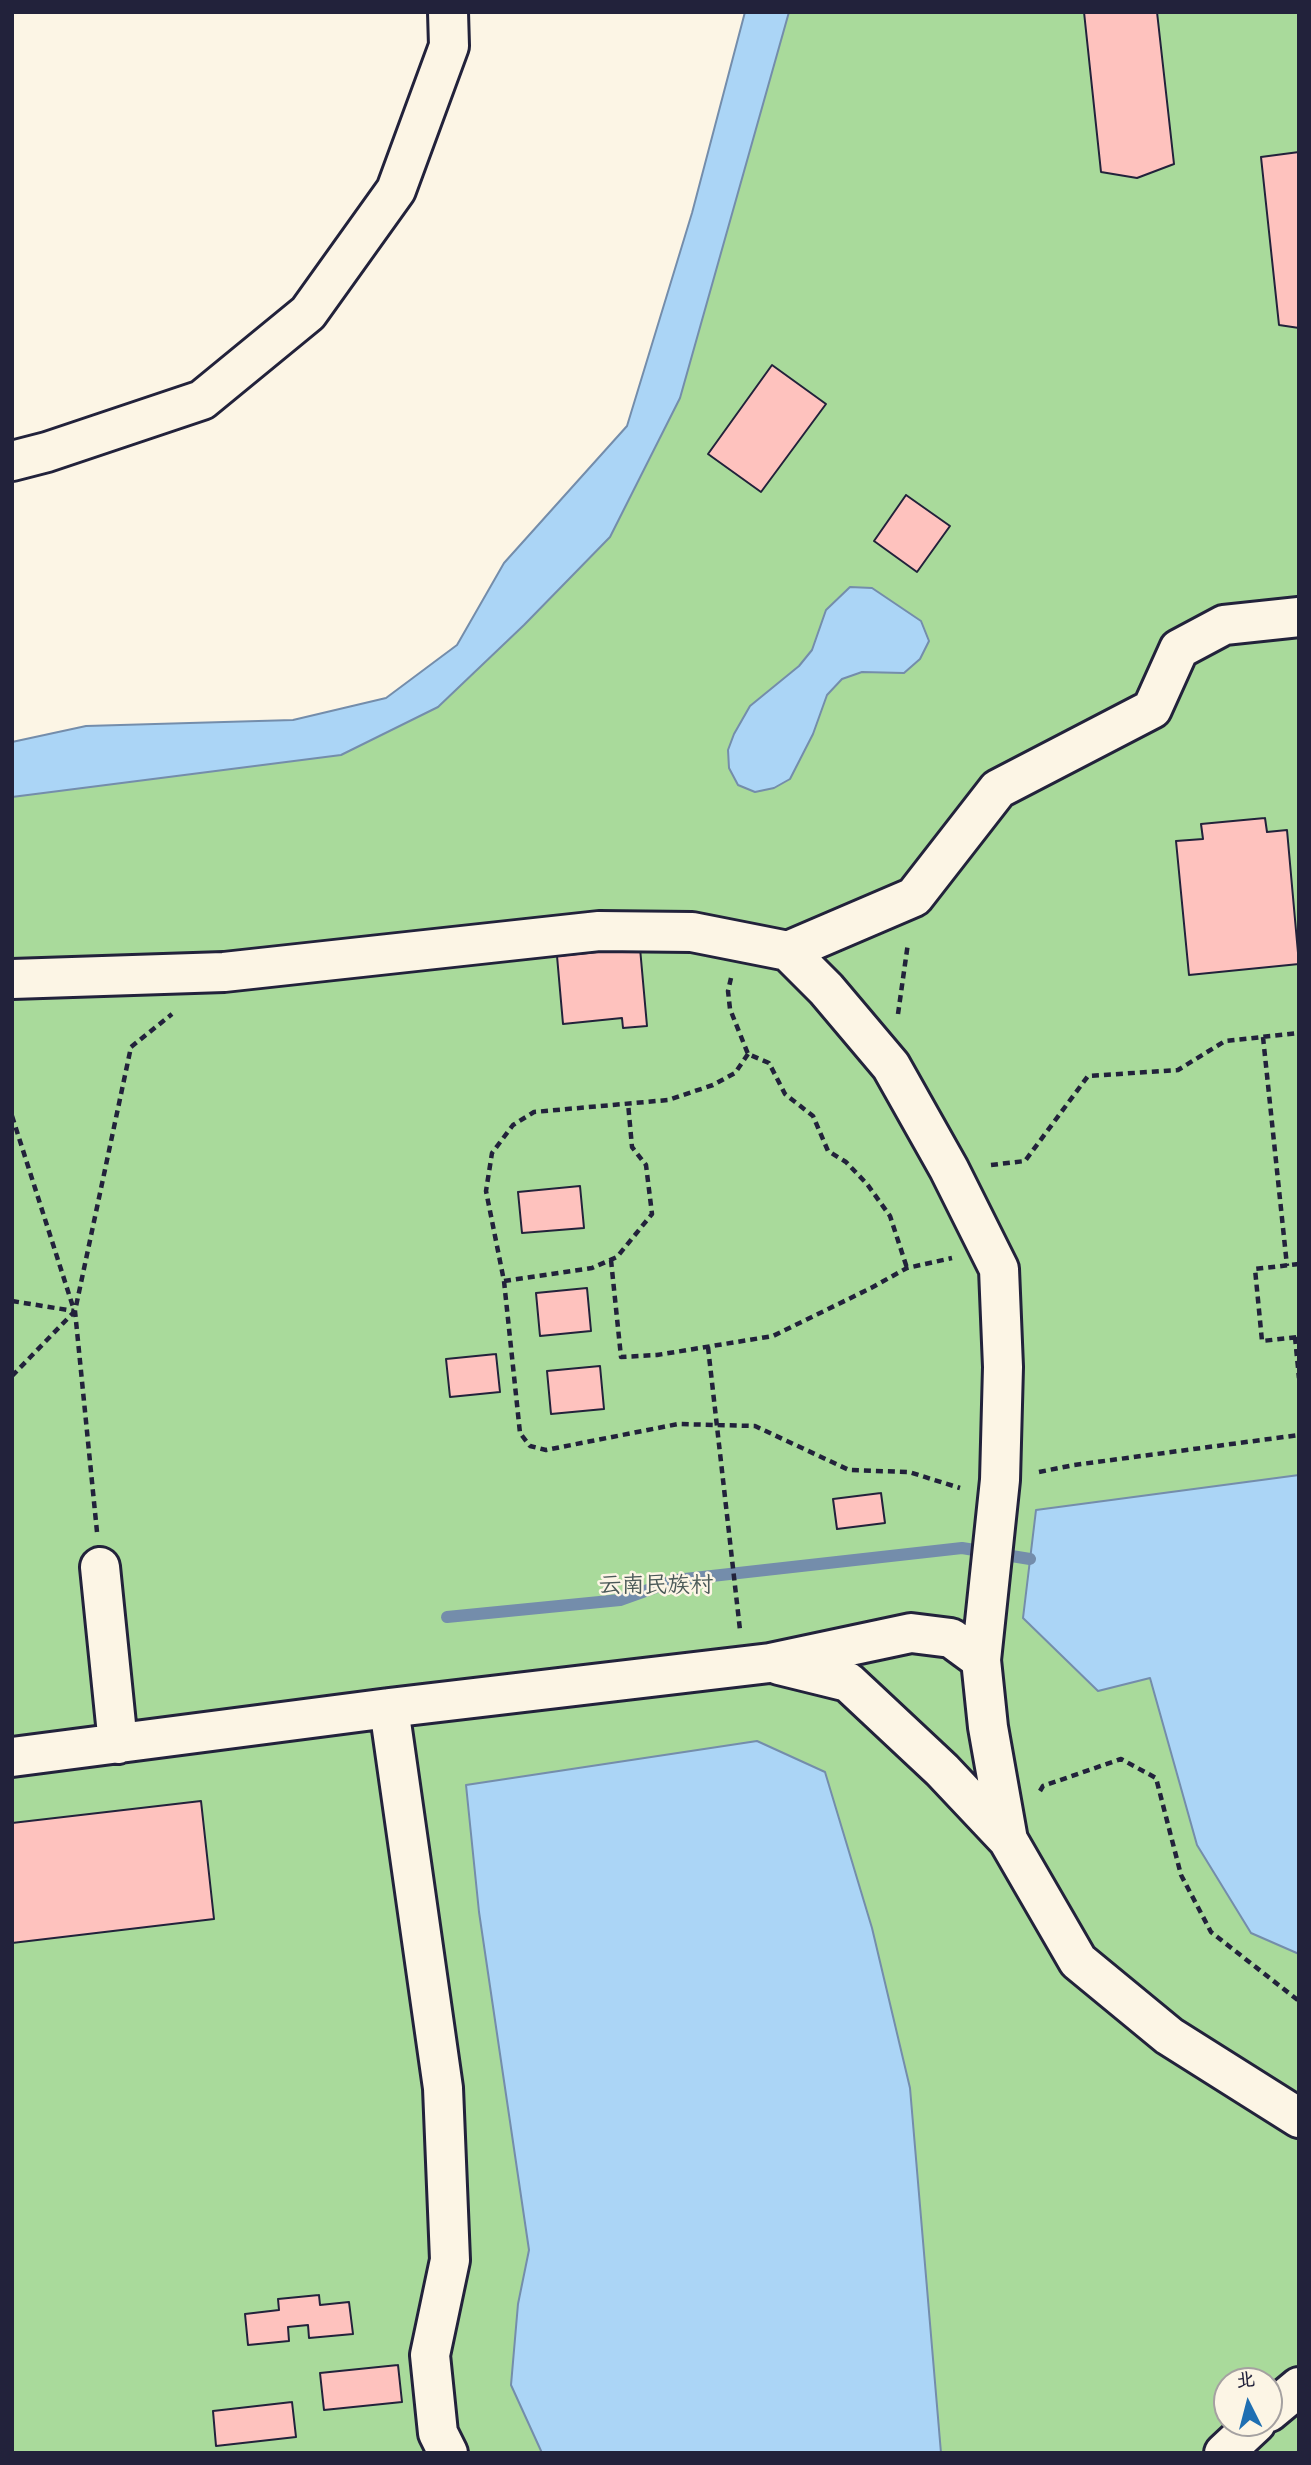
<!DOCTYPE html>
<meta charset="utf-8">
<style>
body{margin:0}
#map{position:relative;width:1311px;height:2465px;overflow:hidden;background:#fcf5e5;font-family:Dekko,"LXGW WenKai TC",sans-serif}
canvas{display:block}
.frame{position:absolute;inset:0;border:14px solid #22223b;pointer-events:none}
.north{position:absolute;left:1213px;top:2367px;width:70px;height:70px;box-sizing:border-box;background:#fcf5e5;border:2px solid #a5a1a1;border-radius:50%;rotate:354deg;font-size:19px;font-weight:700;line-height:28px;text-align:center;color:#22223b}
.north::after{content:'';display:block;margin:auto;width:24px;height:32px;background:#1f6fb2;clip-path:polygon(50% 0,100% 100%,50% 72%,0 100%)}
</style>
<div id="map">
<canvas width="1311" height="2465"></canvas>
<div class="frame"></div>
<div class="north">北</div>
</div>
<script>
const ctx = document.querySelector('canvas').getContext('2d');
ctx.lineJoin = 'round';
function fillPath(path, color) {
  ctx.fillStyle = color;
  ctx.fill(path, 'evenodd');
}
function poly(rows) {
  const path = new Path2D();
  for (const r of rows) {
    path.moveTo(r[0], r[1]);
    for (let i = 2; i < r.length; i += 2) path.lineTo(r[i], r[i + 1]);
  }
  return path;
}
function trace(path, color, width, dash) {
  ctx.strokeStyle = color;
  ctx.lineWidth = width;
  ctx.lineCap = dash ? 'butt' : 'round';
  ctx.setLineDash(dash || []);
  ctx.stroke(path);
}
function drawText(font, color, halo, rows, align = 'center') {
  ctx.font = font + ' Dekko,"LXGW WenKai TC",sans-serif';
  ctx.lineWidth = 5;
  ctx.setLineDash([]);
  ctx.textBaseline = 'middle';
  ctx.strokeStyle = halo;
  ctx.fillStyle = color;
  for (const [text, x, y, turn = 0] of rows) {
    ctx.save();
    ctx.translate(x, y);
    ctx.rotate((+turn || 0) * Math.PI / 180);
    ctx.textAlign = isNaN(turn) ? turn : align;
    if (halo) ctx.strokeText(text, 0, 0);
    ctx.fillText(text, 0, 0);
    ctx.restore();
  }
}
fillPath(poly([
 [789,12,1299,12,1299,2453,12,2453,12,797,341,755,438,707,680,398],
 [1227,2381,1269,2381,1269,2423,1227,2423]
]), '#a9da9b');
const water = poly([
 [745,12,789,12,680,398,610,537,524,625,438,707,341,755,12,797,12,742,86,726,293,720,386,698,457,645,504,563,627,426,692,213,745,12],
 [850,587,872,588,921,621,929,641,920,659,904,673,862,672,842,679,827,695,813,734,790,779,774,788,755,792,738,785,729,768,728,750,734,734,750,706,799,666,812,650,826,610,850,587],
 [1299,1475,1299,1954,1251,1933,1197,1845,1150,1678,1098,1691,1023,1618,1036,1510,1299,1475],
 [757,1741,825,1772,872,1928,910,2088,941,2453,542,2453,511,2385,518,2304,529,2250,479,1912,466,1785,757,1741]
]);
fillPath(water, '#abd5f6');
trace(water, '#748dab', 2);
trace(poly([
 [447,1617,620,1600,676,1580,962,1548,1030,1559]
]), '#748dab', 12);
const building = poly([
 [1084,12,1157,12,1174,164,1137,178,1101,172,1084,12],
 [1299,152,1299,328,1279,325,1261,157,1299,152],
 [772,365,826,404,761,492,708,454,772,365],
 [906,495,950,526,917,572,874,541,906,495],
 [1265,818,1267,832,1287,830,1299,964,1189,975,1176,841,1203,839,1201,824,1265,818],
 [640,948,647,1026,623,1028,622,1018,563,1024,557,956,640,948],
 [580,1186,584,1228,522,1233,518,1192,580,1186],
 [587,1288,591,1331,540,1336,536,1293,587,1288],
 [496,1354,500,1392,450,1397,446,1359,496,1354],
 [600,1366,604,1409,551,1414,547,1371,600,1366],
 [881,1493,885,1523,837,1529,833,1499,881,1493],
 [201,1801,214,1919,12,1943,12,1823,201,1801],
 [319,2295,320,2305,349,2302,353,2334,309,2338,308,2325,288,2327,289,2341,248,2345,245,2314,279,2310,278,2299,319,2295],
 [398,2365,402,2402,324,2410,320,2373,398,2365],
 [292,2402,296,2437,216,2446,213,2411,292,2402]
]);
fillPath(building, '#fec2be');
trace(building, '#22223b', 2);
const minor = poly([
 [12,461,47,452,202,400,308,313,396,190,449,46,448,12],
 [788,951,914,897,998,789,1152,709,1179,649,1224,625,1299,617],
 [12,979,224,972,599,931,692,932,788,951,826,989,891,1066,949,1169,999,1269,1003,1367,1000,1480,981,1660,988,1727,1008,1840],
 [100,1567,118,1744],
 [779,1665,848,1682,942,1770,1008,1840,1078,1961,1169,2036,1299,2118],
 [389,1708,443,2088,450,2260,430,2355,438,2433,448,2453],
 [12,1757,389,1708,770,1663,911,1633,951,1638,981,1660],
 [1269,2412,1299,2387],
 [1224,2453,1256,2423]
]);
trace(minor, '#22223b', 44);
trace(poly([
 [731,978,728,991,730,1009,748,1054,769,1063,785,1094,813,1116,828,1151,846,1162,867,1184,890,1216,907,1268],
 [898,1014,908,943],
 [1263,1037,1287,1266],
 [748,1054,735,1073,713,1085,668,1100,534,1112,513,1125,492,1153,486,1191,504,1281,520,1433,530,1446,546,1450,678,1424,755,1426,849,1470,909,1472,960,1488],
 [12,1116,74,1310],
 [991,1165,1025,1161,1088,1076,1178,1070,1225,1041,1299,1033],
 [611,1260,621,1357,657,1355,773,1336,871,1288,907,1268,952,1258],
 [1299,1264,1255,1269,1262,1341,1299,1337],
 [504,1281,592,1268,617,1257,652,1214,646,1165,632,1147,628,1103],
 [12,1301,74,1311],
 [1295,1337,1299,1378],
 [708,1347,740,1630],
 [12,1376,74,1312],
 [1039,1472,1074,1465,1299,1435],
 [97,1532,75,1311,131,1047,172,1014],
 [1040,1791,1043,1786,1121,1759,1156,1778,1181,1875,1211,1932,1299,2001]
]), '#22223b', 4.5, [7, 5]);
trace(minor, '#fcf5e5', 38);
drawText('23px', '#4a5958', '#fcf5e5', [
 ["云南民族村",656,1589]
]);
</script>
